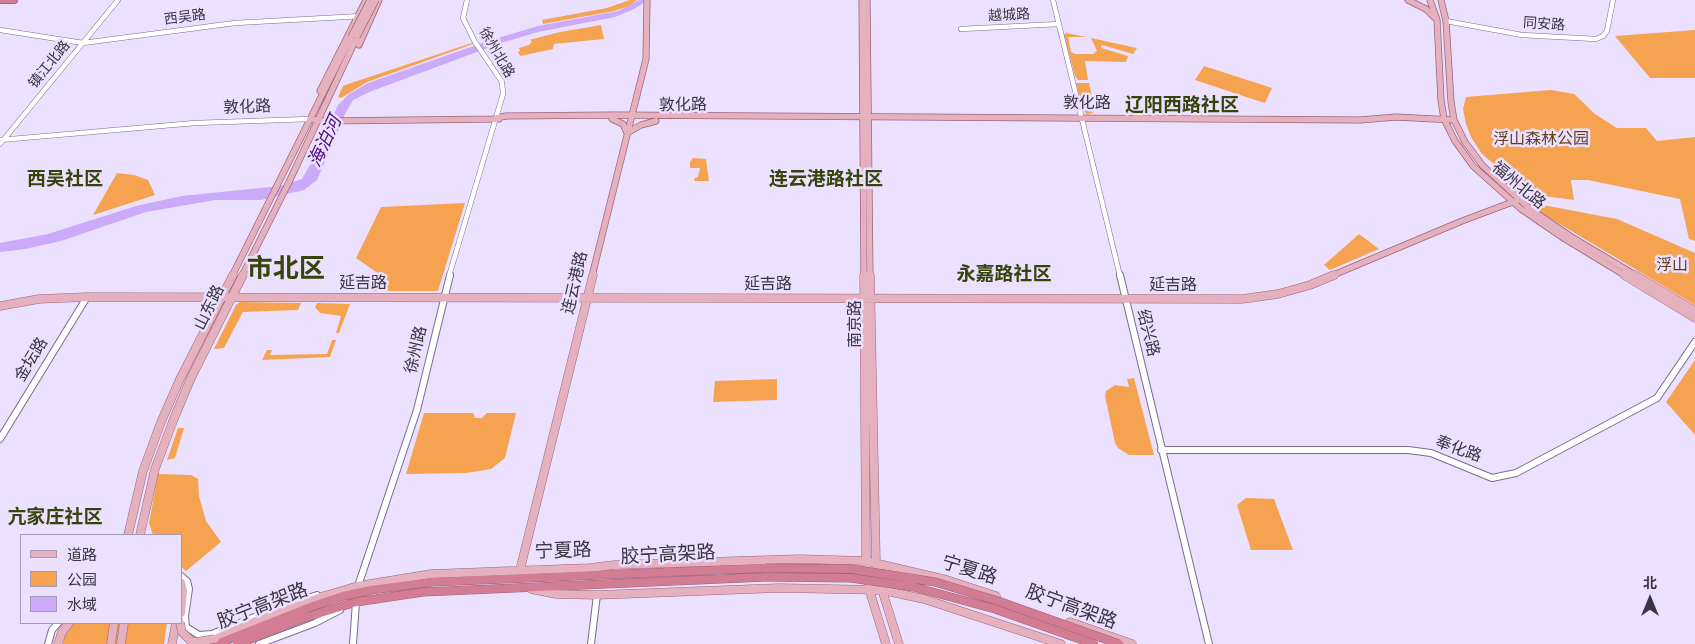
<!DOCTYPE html>
<meta charset="utf-8">
<style>
body{margin:0}
#map{position:relative;width:1695px;height:644px;overflow:hidden;background:#ebe0fe;font-family:"Nunito Sans","Noto Sans SC",sans-serif}
canvas{display:block}
.legend{position:absolute;left:20px;top:534px;width:162px;height:90px;box-sizing:border-box;background:#ebe0fe;border:1px solid #a49bb3;margin:0;padding:6px 9px;list-style:none;font-size:15px;color:#3a3442}
.legend li{display:flex;align-items:center;gap:10px;height:25px}
.legend b{width:25px;border:1px solid #a49bb3}
.north{position:absolute;left:1625px;top:574px;width:50px;height:50px;-webkit-text-stroke:4px #ebe0fe;paint-order:stroke;rotate:0deg;font-size:14px;font-weight:700;line-height:20px;text-align:center;color:#3a3442}
.north::after{content:'';display:block;margin:auto;width:18px;height:22px;background:#3a3442;clip-path:polygon(50% 0,100% 100%,50% 72%,0 100%)}
</style>
<div id="map">
<canvas width="1695" height="644"></canvas>
<ul class="legend">
<li><b style="height:6px;background:#e5b1bf"></b>道路</li>
<li><b style="height:14px;background:#f6a351"></b>公园</li>
<li><b style="height:14px;background:#cbaafa"></b>水域</li>
</ul>
<div class="north">北</div>
</div>
<script>
const ctx = document.querySelector('canvas').getContext('2d');
ctx.lineJoin = 'round';
function fillPath(path, color) {
  ctx.fillStyle = color;
  ctx.fill(path, 'evenodd');
}
function poly(rows) {
  const path = new Path2D();
  for (const r of rows) {
    path.moveTo(r[0], r[1]);
    for (let i = 2; i < r.length; i += 2) path.lineTo(r[i], r[i + 1]);
  }
  return path;
}
function trace(path, color, width, dash) {
  ctx.strokeStyle = color;
  ctx.lineWidth = width;
  ctx.lineCap = dash ? 'butt' : 'round';
  ctx.setLineDash(dash || []);
  ctx.stroke(path);
}
function drawText(font, color, halo, rows, align = 'center') {
  ctx.font = font + ' "Nunito Sans","Noto Sans SC",sans-serif';
  ctx.lineWidth = 5;
  ctx.setLineDash([]);
  ctx.textBaseline = 'middle';
  ctx.strokeStyle = halo;
  ctx.fillStyle = color;
  for (const [text, x, y, turn = 0] of rows) {
    ctx.save();
    ctx.translate(x, y);
    ctx.rotate((+turn || 0) * Math.PI / 180);
    ctx.textAlign = isNaN(turn) ? turn : align;
    if (halo) ctx.strokeText(text, 0, 0);
    ctx.fillText(text, 0, 0);
    ctx.restore();
  }
}
fillPath(poly([
 [630,0,637,0,629,6,614,11,543,24,542,20,607,8],
 [601,25,604,39,554,44,553,49,520,56,518,52,520,51,519,48,529,45,532,41,529,40,560,32],
 [1695,30,1695,78,1650,78,1615,36],
 [1066,33,1086,37,1068,37,1071,52,1075,54,1093,54,1097,51,1091,38,1137,48,1133,54,1102,45,1101,48,1128,56,1126,62,1085,61,1088,80,1078,80,1075,76,1068,50,1064,35],
 [472,43,473,44,367,82,341,98,338,97,343,86,354,82],
 [1204,66,1272,88,1265,103,1243,96,1195,80],
 [1076,83,1089,83,1093,101,1091,104,1093,113,1087,114,1083,111],
 [1551,90,1574,94,1595,114,1617,128,1646,128,1657,141,1695,137,1695,241,1689,239,1680,199,1588,180,1571,180,1574,200,1529,194,1482,154,1471,137,1466,124,1463,109,1466,97],
 [693,158,706,159,709,181,694,181,695,178,698,177,700,168,690,168,690,162],
 [117,173,134,175,148,180,155,195,93,215],
 [465,203,438,291,372,291,379,274,356,258,381,207],
 [1532,203,1617,219,1695,253,1695,305,1528,205],
 [1359,234,1379,249,1330,270,1324,265],
 [240,302,301,303,298,310,243,312,224,348,214,349,236,305],
 [317,303,350,304,339,333,336,333,341,316,320,313,315,307],
 [332,340,336,340,330,357,262,360,267,350,272,350,270,355,327,354],
 [1695,360,1695,435,1666,402],
 [1134,378,1154,455,1129,455,1118,448,1115,443,1105,396,1106,391,1115,385,1129,387,1127,379],
 [777,379,777,400,713,402,715,381],
 [424,413,473,413,475,418,482,418,487,413,516,413,505,458,491,469,467,473,406,474],
 [178,428,184,428,175,458,167,460],
 [158,474,191,475,198,479,199,496,206,521,221,542,186,571,181,567,181,535,153,535,149,523],
 [1246,498,1274,499,1293,550,1251,550,1237,505],
 [72,623,167,623,164,644,63,644,65,635]
]), '#f6a351');
fillPath(poly([
 [639,0,648,0,634,9,615,17,538,32,501,43,372,91,353,100,346,112,317,180,304,190,261,200,215,200,146,212,61,241,25,249,0,252,0,243,48,234,136,206,182,196,280,186,302,179,316,154,338,105,349,94,368,83,488,41,538,26,618,11]
]), '#cbaafa');
const minorFar1 = poly([
 [1053,0,1120,276],
 [1446,21,1522,35,1596,39,1603,36,1607,31,1613,0],
 [961,29,1059,24],
 [0,30,83,43,235,23,362,16],
 [0,140,195,123,310,119],
 [0,144,118,0],
 [449,276,503,94,502,82,475,42,463,18,467,0]
]);
const minor = poly([
 [1120,275,1209,644],
 [0,439,87,297],
 [1161,450,1408,450,1431,453,1492,478,1516,473,1657,398,1695,342],
 [181,576,187,581,189,589,185,616,186,627,199,635,212,634,272,610,317,595],
 [358,586,417,410,450,275],
 [48,644,52,630,58,623],
 [259,644,315,623,340,610],
 [353,644,356,602],
 [591,644,597,595]
]);
const majorFar1 = poly([
 [862,0,864,276],
 [867,0,870,276],
 [1408,0,1426,9,1434,17],
 [1430,0,1437,20,1441,100,1444,119,1455,141,1473,166,1521,209,1565,239,1626,276],
 [1441,0,1446,21,1451,102,1454,120,1465,142,1483,166,1529,208,1570,236,1637,276],
 [359,45,379,0],
 [320,91,366,0],
 [496,118,506,116,614,115,1360,120,1396,117,1454,120],
 [310,119,325,121,499,119],
 [612,119,623,124,627,133],
 [627,133,641,125,656,121],
 [232,276,351,37],
 [242,276,289,182,357,37],
 [592,276,646,59,647,0],
 [1331,276,1462,221,1518,200]
]);
const major = poly([
 [864,275,866,561,869,589,886,644],
 [870,275,876,562,882,590,899,644],
 [1624,275,1695,318],
 [1635,275,1695,311],
 [0,306,39,299,87,297,1242,299,1278,294,1310,285,1334,275],
 [128,535,143,471,161,422,180,379,233,275],
 [140,535,155,469,173,421,191,378,243,275],
 [520,570,593,275],
 [181,583,183,591,181,613],
 [531,589,556,594,597,595,779,588,882,590,924,599,1061,644],
 [1070,622,1132,644],
 [211,641,256,621,324,596,358,586,431,574,589,568,614,565,799,559,866,561,947,580,996,596],
 [58,644,62,632,69,623],
 [111,644,114,623],
 [121,644,124,623],
 [172,644,176,623]
]);
const highwayFar1 = poly([
 [0,0,14,0]
]);
const highway = poly([
 [217,644,313,606,343,596,371,590,432,582,766,568],
 [238,644,301,619,356,602,423,592,766,577]
]);
trace(minorFar1, '#796d8d', 5.5);
trace(minor, '#796d8d', 8);
trace(majorFar1, '#9d6378', 7);
trace(major, '#9d6378', 9);
trace(highwayFar1, '#9d6378', 8);
trace(highway, '#9d6378', 9);
trace(minorFar1, '#fff', 4.5);
trace(minor, '#fff', 6);
trace(majorFar1, '#e5b1bf', 5.5);
trace(major, '#e5b1bf', 8);
trace(highwayFar1, '#d37d95', 6);
trace(highway, '#d37d95', 8);
const majorBridgeFar1 = poly([
 [351,37,370,0],
 [357,37,376,0]
]);
const majorBridge = poly([
 [180,623,182,632,191,641,197,642,214,639]
]);
const highwayBridge = poly([
 [766,568,851,569,935,582,998,601,1119,644],
 [766,577,851,578,914,587,995,609,1094,644]
]);
trace(majorBridgeFar1, '#9d6378', 7, []);
trace(majorBridge, '#9d6378', 9, []);
trace(highwayBridge, '#9d6378', 9, []);
trace(majorBridgeFar1, '#e5b1bf', 5.5);
trace(majorBridge, '#e5b1bf', 8);
trace(highwayBridge, '#d37d95', 8);
drawText('14px', '#3a3442', '#ebe0fe', [
 ["越城路",1009,16,-3],
 ["西吴路",185,18,-7],
 ["同安路",1544,25,4],
 ["徐州北路",496,53,60],
 ["镇江北路",50,65,-51]
]);
drawText('16px', '#3a3442', '#ebe0fe', [
 ["敦化路",1087,104],
 ["敦化路",683,106,-1],
 ["敦化路",247,108,-2],
 ["福州北路",1518,186,40],
 ["连云港路",576,283,-77],
 ["延吉路",363,284],
 ["延吉路",768,285],
 ["延吉路",1173,286],
 ["山东路",210,308,-64],
 ["南京路",856,324,-90],
 ["绍兴路",1147,333,76],
 ["徐州路",417,350,-77],
 ["金坛路",32,360,-59],
 ["奉化路",1458,450,20]
]);
drawText('16px', '#623f1c', '#ebe0fe', [
 ["浮山森林公园",1541,140],
 ["浮山",1672,266]
]);
drawText('italic 18px', '#4f0b83', '#ebe0fe', [
 ["海泊河",326,142,-65]
]);
drawText('bold 19px', '#36430b', '#ebe0fe', [
 ["辽阳西路社区",1182,106],
 ["西吴社区",65,180],
 ["连云港路社区",826,180],
 ["永嘉路社区",1004,275],
 ["亢家庄社区",55,518]
]);
drawText('19px', '#3a3442', '#ebe0fe', [
 ["宁夏路",563,552,-2],
 ["胶宁高架路",668,556,-3],
 ["宁夏路",969,571,17],
 ["胶宁高架路",263,607,-21],
 ["胶宁高架路",1071,608,20]
]);
drawText('bold 26px', '#36430b', '#ebe0fe', [
 ["市北区",286,271]
]);
</script>
